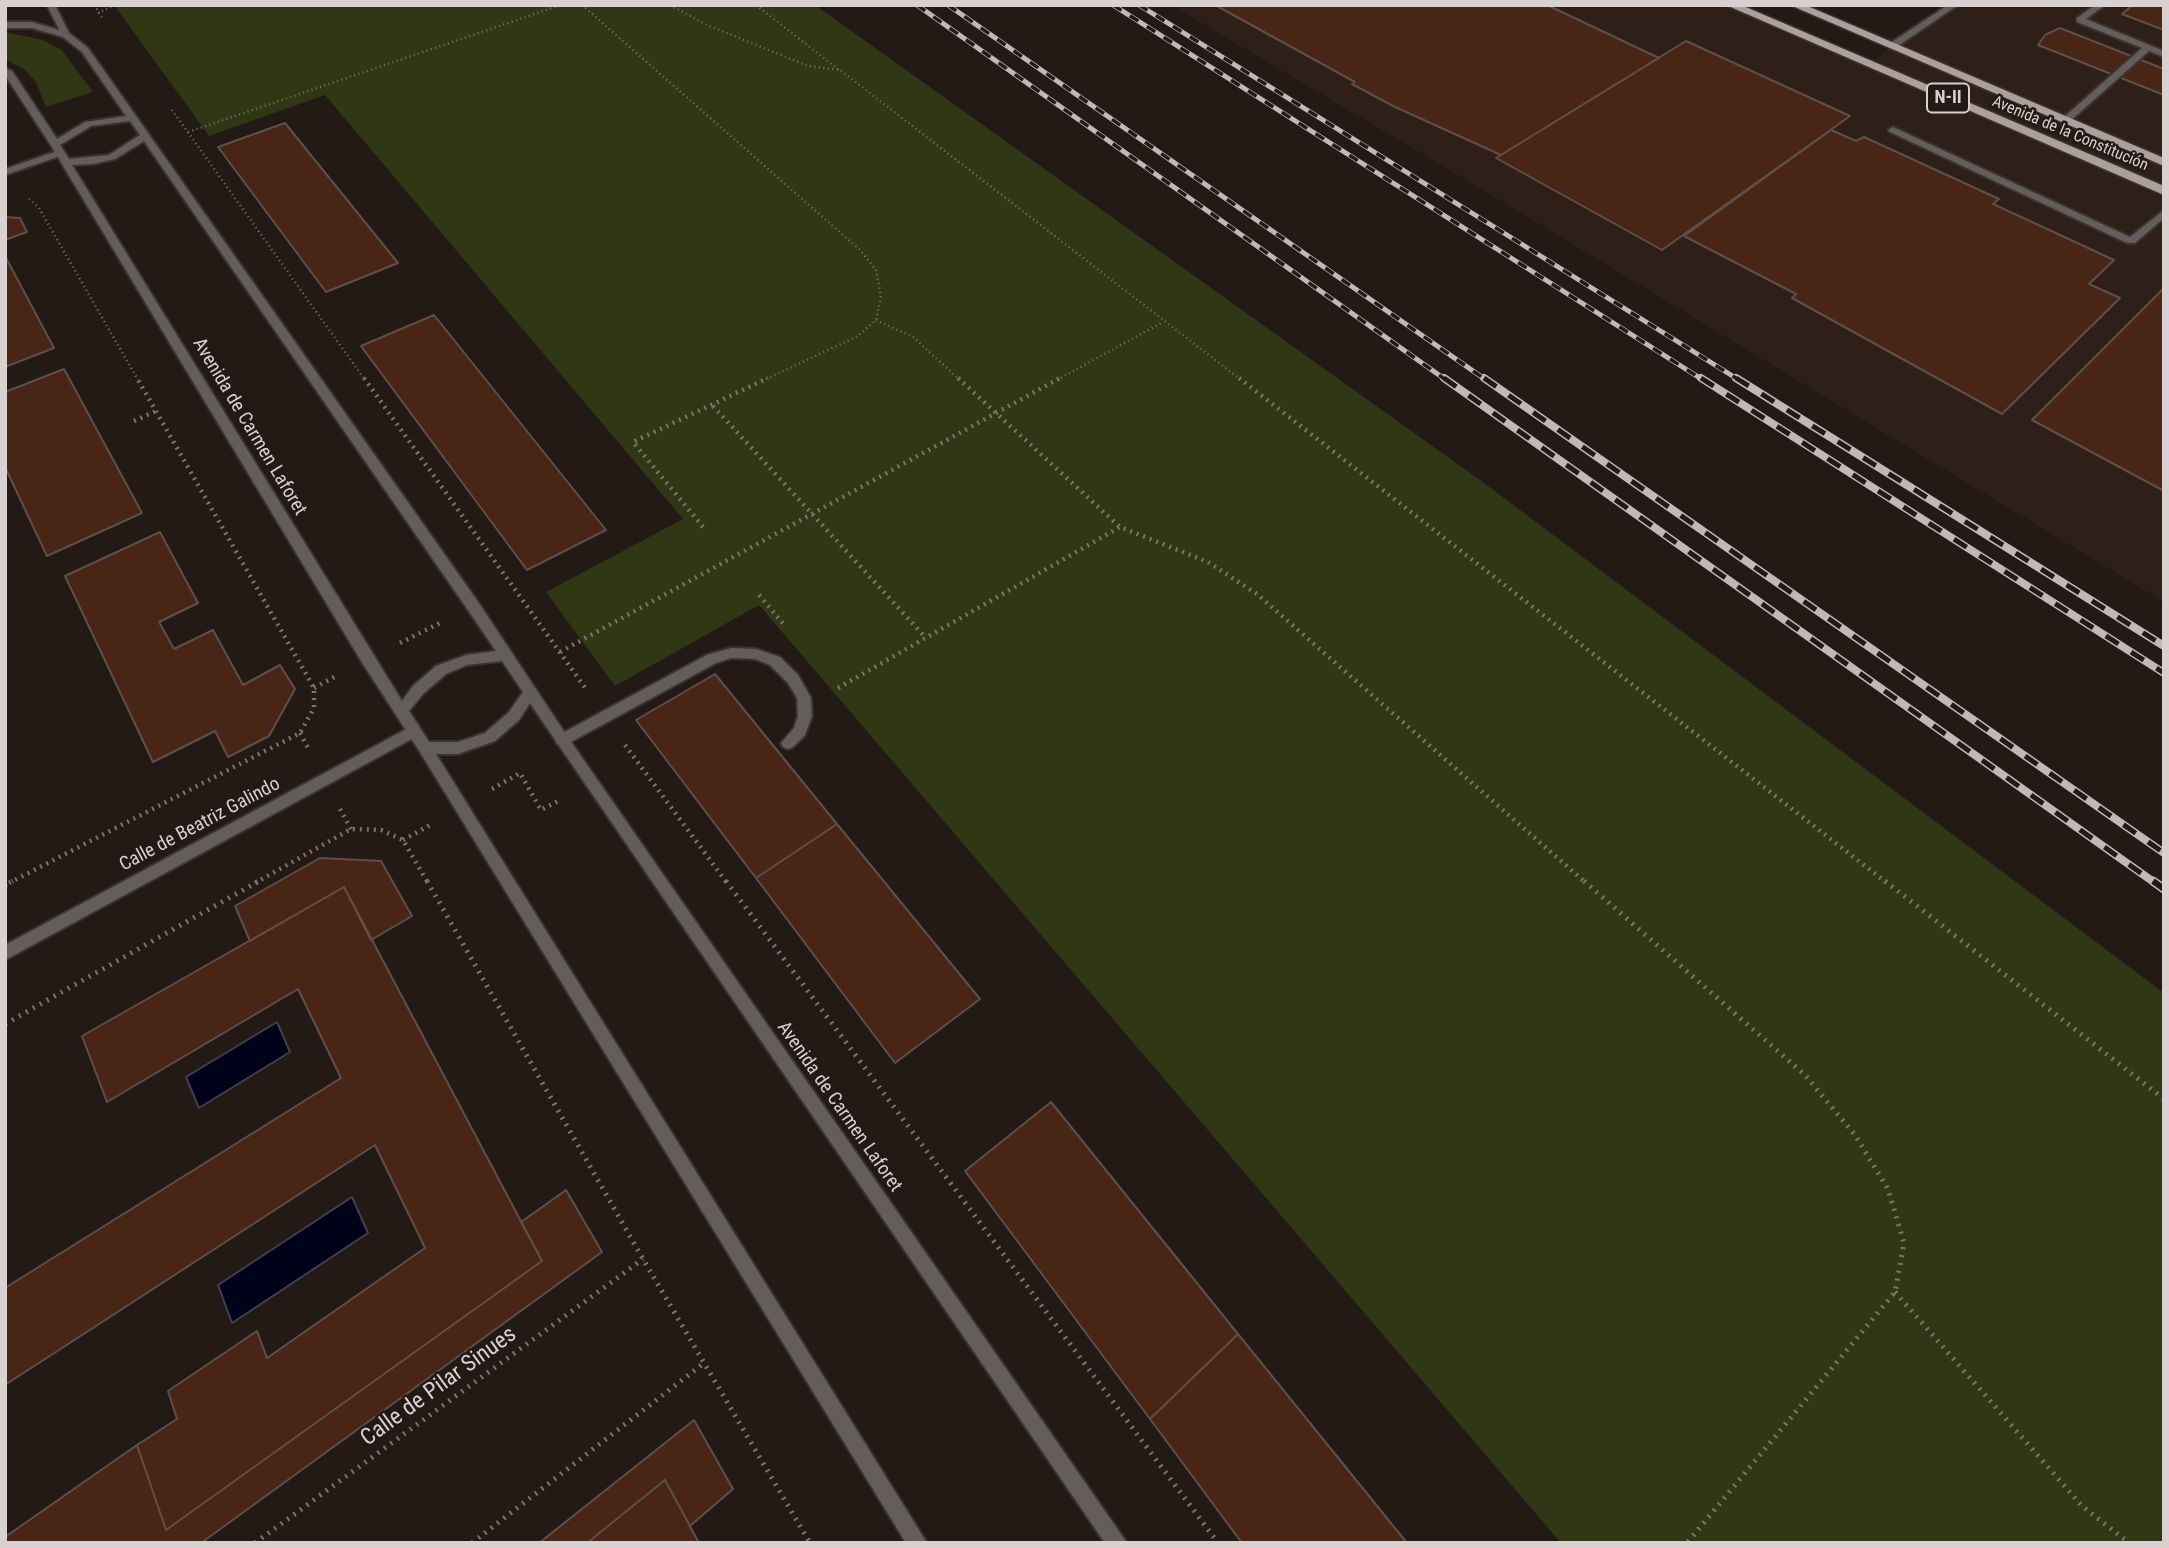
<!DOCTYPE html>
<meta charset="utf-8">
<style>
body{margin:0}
#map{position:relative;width:2169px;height:1548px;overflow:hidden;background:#231915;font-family:"Roboto Condensed",sans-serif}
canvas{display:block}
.frame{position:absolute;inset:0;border:7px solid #d9d1cf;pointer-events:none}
</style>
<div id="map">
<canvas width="2169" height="1548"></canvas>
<div class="frame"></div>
</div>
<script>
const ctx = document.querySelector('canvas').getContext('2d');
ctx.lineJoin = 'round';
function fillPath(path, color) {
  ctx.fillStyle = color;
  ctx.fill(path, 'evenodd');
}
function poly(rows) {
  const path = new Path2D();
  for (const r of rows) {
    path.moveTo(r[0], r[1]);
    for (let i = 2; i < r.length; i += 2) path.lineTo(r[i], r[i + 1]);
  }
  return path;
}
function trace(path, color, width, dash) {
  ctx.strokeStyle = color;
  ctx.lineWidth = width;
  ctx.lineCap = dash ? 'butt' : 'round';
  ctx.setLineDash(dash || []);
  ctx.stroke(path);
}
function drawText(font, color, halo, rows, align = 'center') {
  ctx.font = font + ' "Roboto Condensed",sans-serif';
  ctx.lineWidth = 5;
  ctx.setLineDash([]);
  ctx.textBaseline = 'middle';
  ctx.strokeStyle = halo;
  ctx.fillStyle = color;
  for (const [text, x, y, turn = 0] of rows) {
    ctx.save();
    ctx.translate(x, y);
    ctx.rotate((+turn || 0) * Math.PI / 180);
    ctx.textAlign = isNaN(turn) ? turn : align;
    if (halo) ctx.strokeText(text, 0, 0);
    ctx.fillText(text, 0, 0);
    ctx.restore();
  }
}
fillPath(poly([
 [1171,5,1731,5,1868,64,1954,5,2164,5,2164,602,1468,181]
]), '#2f1f19');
fillPath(poly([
 [114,5,815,5,1484,483,2164,993,2164,1543,1561,1543,759,605,615,686,546,592,683,519,325,95,209,136],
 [5,32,43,40,62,50,93,92,46,107,36,82,25,70,5,59]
]), '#2f3715');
const water = poly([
 [277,1022,290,1052,199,1108,186,1077,277,1022],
 [352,1197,368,1233,232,1323,218,1285,352,1197]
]);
fillPath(water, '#000219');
trace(water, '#414050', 2);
const building = poly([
 [1215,5,1547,5,1659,58,1501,155,1393,106,1352,84,1355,82,1215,5],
 [2133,5,2164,5,2164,30,2122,14,2133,5],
 [2060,28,2164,69,2164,95,2038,45,2045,35,2060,28],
 [1686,41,1850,116,1662,250,1496,158,1686,41],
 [285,123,398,263,326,292,218,147,285,123],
 [1831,130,1856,141,1864,137,1999,199,1993,204,2114,260,2089,284,2120,298,2002,414,1792,298,1796,294,1684,236,1831,130],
 [5,217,20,218,27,232,5,240,5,217],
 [5,256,54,348,5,367,5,256],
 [2164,288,2164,491,2032,420,2164,288],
 [434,315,606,530,527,570,361,346,434,315],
 [64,369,142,513,47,556,5,467,5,392,64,369],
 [160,532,198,603,159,622,174,649,213,630,243,685,280,665,295,689,269,736,228,757,215,731,153,762,65,576,160,532],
 [715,674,837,824,756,878,636,720,715,674],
 [837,824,980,999,895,1063,756,878,837,824],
 [320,858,381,861,412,916,371,940,344,887,250,941,235,906,320,858],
 [344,887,542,1261,166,1530,137,1445,177,1419,168,1391,257,1331,267,1358,425,1248,375,1145,5,1385,5,1288,341,1078,298,989,107,1102,82,1036,344,887],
 [1051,1102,1238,1334,1150,1419,965,1171,1051,1102],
 [566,1190,602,1252,201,1543,5,1543,5,1537,137,1445,166,1530,542,1261,521,1222,566,1190],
 [1238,1334,1407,1543,1242,1543,1150,1419,1238,1334],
 [694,1420,733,1489,690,1526,665,1480,587,1543,539,1543,694,1420],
 [665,1480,699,1543,587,1543,665,1480]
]);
fillPath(building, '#492515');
trace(building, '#5c504b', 2);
const service = poly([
 [2095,5,2105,5,2086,19,2164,51,2164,57,2149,51,2069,122,2063,122,2063,118,2142,48,2077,22,2077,18,2095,5],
 [1893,127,2130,237,2164,210,2164,218,2135,243,2127,243,1890,132,1888,130,1893,127],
 [731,648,756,649,780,657,798,675,811,698,812,716,805,735,793,747,788,749,783,747,781,743,794,728,798,716,797,698,788,683,770,665,755,659,731,658,716,663,567,744,557,744,555,740,557,736,707,655,731,648]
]);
const minor = poly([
 [47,5,55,5,70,35,69,37,63,37,47,5],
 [1948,5,1958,5,1895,48,1889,48,1889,44,1948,5],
 [60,150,65,153,63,155,5,175,5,169,60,150],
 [414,725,419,727,421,731,419,735,5,960,5,945,414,725]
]);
const tertiary = poly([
 [5,22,32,22,69,33,88,48,478,602,567,736,1127,1543,1105,1543,530,703,519,720,495,741,458,754,436,754,927,1543,906,1543,420,752,363,664,50,144,5,75,5,68,12,71,57,139,85,122,126,116,82,52,63,37,32,28,5,28,5,22],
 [130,121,140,135,109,155,69,159,60,145,91,126,130,121],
 [144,141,468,610,496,651,466,655,436,666,413,686,402,701,72,165,93,164,115,159,144,141],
 [502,661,523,692,509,712,485,733,458,742,429,742,409,711,423,694,446,674,467,665,502,661]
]);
const primary = poly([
 [1726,5,1741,5,2164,186,2164,195,1726,5],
 [1790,5,1805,5,2164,158,2164,166,1790,5]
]);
trace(service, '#3c332f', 4);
trace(minor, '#3c332f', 4);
trace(tertiary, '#3c332f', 4);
trace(primary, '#3c332f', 3);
trace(poly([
 [94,5,103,19],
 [582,5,860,250,876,270,881,296,876,320,858,336,764,380],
 [670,5,707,25,808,66,840,70,1241,380],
 [756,5,839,70],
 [98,13,115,5],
 [172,110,365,380],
 [188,132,561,5],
 [29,199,39,208,138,380],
 [876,320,913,337,960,380],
 [1057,380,1163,322]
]), '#7c736f', 2.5, [1, 3.5]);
trace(poly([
 [364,378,586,689],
 [958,378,1120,527,1208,562,1257,594,1586,883],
 [1239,378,1887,883],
 [713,406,926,638],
 [134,421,156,411],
 [703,527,633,442,768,378],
 [759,595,785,626],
 [400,643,442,622],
 [560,652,1060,378],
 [314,688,336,676],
 [838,688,1120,527],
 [300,733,308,748],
 [625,745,727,883],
 [492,789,520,773,541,810,560,800],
 [340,809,351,829],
 [403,840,430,825],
 [9,883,300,733,314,708,314,688,137,378],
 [255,883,351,829,381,830,403,840,428,883]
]), '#7c736f', 4.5, [2, 5]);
trace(poly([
 [427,881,643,1259,810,1543],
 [726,881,1218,1543],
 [1584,881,1805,1075,1855,1135,1888,1189,1904,1243,1895,1292,1687,1543],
 [1885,881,2164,1099],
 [5,885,13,881],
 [5,1024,259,881],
 [1895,1292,2082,1506,2129,1543],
 [255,1543,643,1259],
 [472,1543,704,1363]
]), '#7c736f', 5, [2, 6]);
fillPath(service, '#635d5c');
fillPath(minor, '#635d5c');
fillPath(tertiary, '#635d5c');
fillPath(primary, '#aca09d');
const railFar2 = poly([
 [917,5,1446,380],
 [948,5,1486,380],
 [1113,5,1703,380],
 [1139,5,1739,380]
]);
const railFar1 = poly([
 [1444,378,2155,883],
 [1484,378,2164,853],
 [1701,378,2164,673],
 [1736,378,2164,646]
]);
const rail = poly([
 [2153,881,2164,889]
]);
trace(railFar2, '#c1b9b7', 5);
trace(railFar1, '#c1b9b7', 8);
trace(rail, '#c1b9b7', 9);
trace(railFar2, '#231915', 3.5, [10]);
trace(railFar1, '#231915', 5, [15]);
trace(rail, '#231915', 6, [19]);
drawText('16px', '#d9d1cf', '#231915', [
 ["Avenida de la Constitución",2070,134,23]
]);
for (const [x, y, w] of [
 [1948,98,42]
]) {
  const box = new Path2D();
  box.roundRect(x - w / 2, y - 14.5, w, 29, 5);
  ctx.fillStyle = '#231915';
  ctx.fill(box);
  trace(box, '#d9d1cf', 2);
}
drawText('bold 18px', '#d9d1cf', null, [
 ["N-II",1948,98]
]);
drawText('19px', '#d9d1cf', '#231915', [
 ["Avenida de Carmen Laforet",249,427,59],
 ["Calle de Beatriz Galindo",200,825,-28],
 ["Avenida de Carmen Laforet",839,1107,55]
]);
drawText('23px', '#d9d1cf', '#231915', [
 ["Calle de Pilar Sinues",439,1387,-36]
]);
</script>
